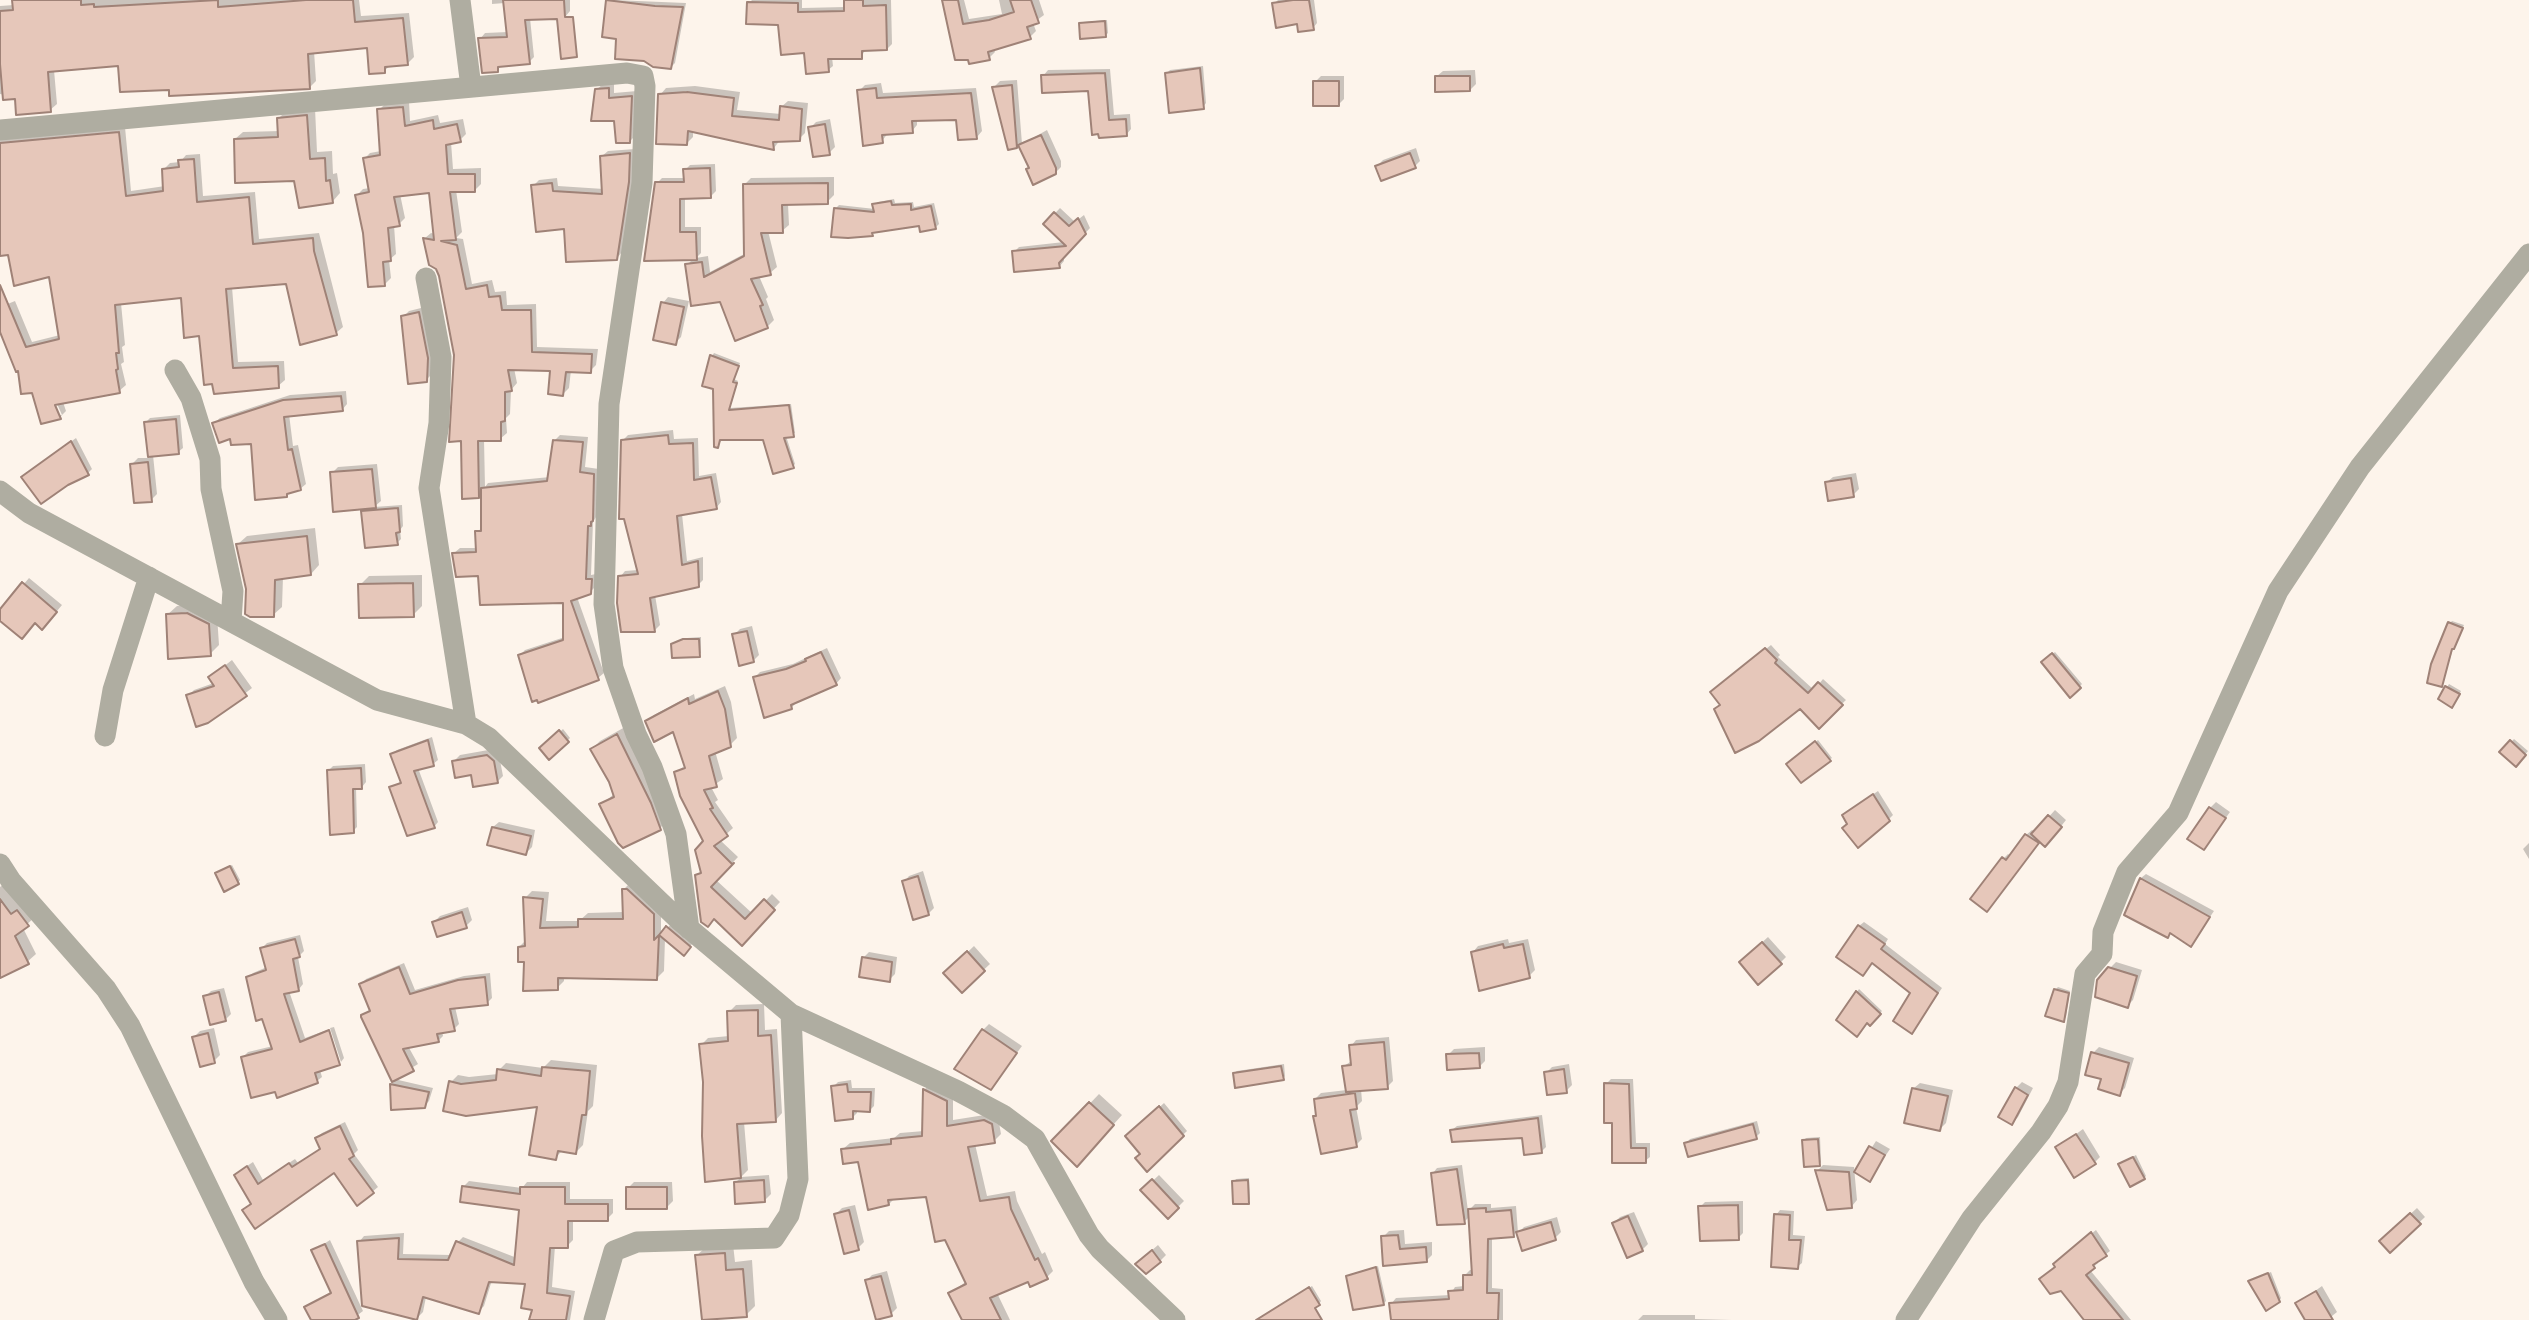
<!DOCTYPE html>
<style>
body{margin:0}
canvas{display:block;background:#fdf4eb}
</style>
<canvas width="2529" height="1320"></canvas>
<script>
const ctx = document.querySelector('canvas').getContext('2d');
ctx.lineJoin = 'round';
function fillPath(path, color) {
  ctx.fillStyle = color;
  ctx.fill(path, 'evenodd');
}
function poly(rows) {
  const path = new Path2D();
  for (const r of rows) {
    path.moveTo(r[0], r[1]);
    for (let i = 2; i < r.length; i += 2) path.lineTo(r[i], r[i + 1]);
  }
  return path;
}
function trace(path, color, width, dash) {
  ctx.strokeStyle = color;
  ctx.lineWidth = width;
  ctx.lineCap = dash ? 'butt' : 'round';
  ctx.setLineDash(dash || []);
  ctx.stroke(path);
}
fillPath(poly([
 [13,0,359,0,361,16,409,13,414,57,407,64,391,65,384,71,368,46,314,51,316,81,310,87,170,88,120,64,54,70,57,104,50,110,17,97,0,94,0,6,14,5],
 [492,0,570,0,570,11,565,17,530,18,534,57,529,62,502,65,497,70,480,39,485,33,508,32,505,3,492,4],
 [613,0,686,3,675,63,671,67,618,37,611,2],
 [752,0,802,0,802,8,845,7,845,0,891,0,892,44,887,49,866,49,861,57,832,57,833,66,828,70,779,24,749,3],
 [944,0,964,0,969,19,1002,14,999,0,1039,0,1044,15,1033,23,1036,31,1030,37,994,49,995,52,989,58],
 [1278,0,1314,0,1317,23,1313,28,1298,22,1274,4],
 [1107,20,1108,33,1106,35,1081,24,1083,22],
 [1203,66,1206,103,1203,107,1166,74,1170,70],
 [1110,69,1114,115,1130,114,1131,129,1126,135,1100,136,1090,89,1043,76,1048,70],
 [1475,70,1476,84,1470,90,1437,76,1443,71],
 [1321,76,1344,76,1344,99,1338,105,1315,82],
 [1017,80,1022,144,1047,130,1061,161,1061,167,1055,173,1031,167,1019,143,1016,147,994,87,1000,81],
 [614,83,614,93,637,91,635,136,629,142,596,90,603,84],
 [881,83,883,93,976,88,982,131,977,137,958,118,917,119,917,125,912,131,888,133,882,141,859,91,865,85],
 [695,86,740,92,737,110,781,114,781,107,788,101,808,103,805,133,799,139,780,140,774,148,693,131,693,137,687,143,660,95,666,88],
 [409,101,410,121,438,115,440,123,463,119,466,134,460,140,451,142,453,169,481,168,481,184,475,190,456,190,462,232,456,238,463,239,472,284,492,280,495,292,506,291,507,305,536,304,537,347,598,349,596,365,590,371,571,370,569,388,563,394,552,370,514,368,517,383,511,390,510,414,506,418,507,433,500,439,484,439,485,487,488,483,550,477,555,440,560,435,588,437,585,467,599,469,598,514,593,522,591,575,596,574,596,586,590,592,577,597,604,673,598,678,539,701,520,655,525,650,565,637,564,601,480,575,454,553,460,548,478,548,477,532,483,527,483,492,479,497,462,440,456,354,441,275,425,238,431,233,435,234,431,191,400,194,405,218,399,224,394,225,396,254,389,260,391,278,385,284,365,233,357,195,363,189,370,188,364,159,370,153,381,151,379,110,385,104],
 [315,108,317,152,332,151,333,174,337,173,340,193,333,201,235,139,243,132,280,131,278,119,286,111],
 [830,119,835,147,829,153,810,128,816,122],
 [125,127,131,191,165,186,163,170,170,163,180,162,186,155,200,154,203,196,255,192,259,239,319,233,343,327,336,333,287,283,232,287,238,362,284,361,285,380,278,386,215,392,200,334,183,296,121,303,125,345,122,347,124,362,121,364,126,385,119,391,63,402,66,411,60,417,42,422,33,391,20,369,0,328,0,307,15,301,32,342,60,335,50,275,9,254,0,254,0,134],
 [54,397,62,415,58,415,50,398],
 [1416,148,1420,161,1415,166,1377,166,1383,160],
 [635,149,634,175,622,252,617,258,566,227,533,186,539,180,557,178,558,186,604,189,602,156,608,151],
 [715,164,716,191,711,196,685,197,685,227,701,227,701,253,696,258,708,256,710,272,746,253,745,184,751,178,834,177,834,195,827,202,788,204,789,225,782,231,768,231,777,267,770,273,759,276,768,297,766,299,774,320,767,327,721,300,687,265,693,259,646,259,657,183,662,178,685,178,685,170,690,165],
 [894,199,895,203,913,202,914,207,934,203,939,224,935,228,921,224,875,231,872,234,835,209,839,205,875,209,874,205,878,202],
 [1060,208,1075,222,1084,215,1090,228,1064,256,1064,261,1059,267,1014,252,1019,247,1064,242,1045,224],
 [668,297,689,301,681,337,675,343,663,303],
 [425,307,433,351,432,374,426,380,403,317,409,311],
 [714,353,740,363,734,379,738,381,730,408,791,404,795,433,786,436,795,464,793,466,764,438,722,439,718,446,712,356],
 [346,391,347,404,342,410,289,414,293,446,298,445,306,484,300,489,291,491,286,496,252,442,232,437,214,423,220,418,290,395],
 [180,415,183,448,178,452,153,455,157,494,151,500,132,464,138,458,150,458,146,422,150,418],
 [673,430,674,439,698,438,699,476,716,473,721,502,716,508,682,514,687,561,703,557,703,580,698,585,655,595,660,625,654,631,620,577,625,571,638,570,623,440,628,435],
 [76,438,92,469,88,473,28,473],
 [377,464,381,501,374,507,402,505,403,526,400,530,401,539,397,543,363,512,368,507,332,473,338,467],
 [1856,473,1859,489,1853,495,1827,482,1833,477],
 [315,528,319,565,311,574,283,577,282,607,273,615,238,544,247,536],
 [422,575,422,606,413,615,360,585,369,576],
 [29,578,62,605,48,622,0,619,0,612],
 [197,604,217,615,219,645,210,654,167,615,177,606],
 [2452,621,2464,625,2453,649,2442,685,2450,623],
 [752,626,759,655,753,661,734,635,740,629],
 [701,637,701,653,699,655,676,642,687,638],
 [1771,645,1780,655,1778,657,1814,690,1823,679,1846,700,1819,726,1801,706,1716,709,1721,703,1717,688],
 [827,648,841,678,836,684,797,702,791,708,755,677,760,672,793,664],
 [2055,652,2082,684,2070,696,2043,662],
 [232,660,252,688,208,722,188,696,194,690,214,683,210,677],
 [2449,684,2461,691,2454,703,2440,699],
 [725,686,731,702,737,738,730,745,715,751,723,779,711,787,718,800,715,802,733,828,720,840,738,857,716,880,753,914,772,894,780,902,742,943,697,875,702,870,706,841,676,772,686,765,674,730,647,721,654,715,694,694,695,699],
 [625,727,667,821,660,828,601,805,614,794,592,749,600,741],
 [563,729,570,738,550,757,542,749],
 [432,737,438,760,433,764,418,768,438,822,434,827,391,787,402,781,392,754,397,750],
 [2514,739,2528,751,2516,765,2502,752],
 [1818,740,1832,758,1829,760,1789,765],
 [494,749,499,755,503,776,497,782,472,773,454,761,460,755],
 [365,764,366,782,362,787,356,787,357,827,353,831,329,770,333,766],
 [1878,791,1893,815,1889,819,1849,823,1848,811],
 [2216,802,2230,812,2204,848,2210,808],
 [2055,810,2066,820,2051,839,2040,841,1992,905,2003,859,2008,854,2011,856,2026,835,2032,830,2035,832],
 [499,822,535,830,532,847,526,853,493,827],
 [2529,843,2529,859,2523,849],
 [232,865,240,880,238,883,217,873],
 [923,871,934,908,928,914,904,882,909,876],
 [2146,874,2214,911,2191,945,2171,932,2167,936,2126,915,2141,878],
 [631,882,661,907,661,935,673,922,695,940,689,948,665,938,664,971,656,979,564,976,564,981,557,988,525,961,519,947,526,940,525,898,532,891,549,892,546,921,579,921,588,913,624,912,624,889],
 [4,884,36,916,23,928,36,954,27,962,0,965,0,887],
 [468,907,472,920,466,926,434,922,440,916],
 [1864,922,1888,939,1885,944,1942,988,1912,1032,1913,993,1873,961,1859,926],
 [300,935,304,951,298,957,303,984,299,989,289,991,305,1038,327,1030,337,1063,320,1070,322,1077,317,1081,243,1057,248,1052,273,1046,248,978,253,973,267,967,262,948,267,943],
 [1768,937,1786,957,1780,963,1747,956],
 [1508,939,1509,943,1528,939,1535,970,1529,976,1473,952,1478,946],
 [974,946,990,964,962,990,946,973],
 [869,952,897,957,895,974,889,980,863,958],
 [2116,962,2142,970,2133,1000,2127,1006,2110,968],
 [404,963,415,990,464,976,490,973,492,998,487,1003,455,1007,459,1024,454,1029,442,1031,443,1036,438,1041,408,1046,418,1064,394,1079,433,1088,429,1101,424,1106,393,1108,391,1084,394,1082,362,1017,371,1009,361,984,366,979],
 [2058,987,2070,991,2066,1017,2064,1020,2055,990],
 [224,988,231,1014,225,1020,205,997,211,991],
 [1859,989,1882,1011,1870,1023,1838,1020],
 [764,1004,765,1030,777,1029,782,1113,775,1121,744,1122,748,1170,741,1177,705,1082,701,1045,708,1038,729,1036,729,1012,736,1005],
 [989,1024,1022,1046,999,1077,983,1030],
 [334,1027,344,1058,341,1062,330,1028],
 [214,1028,220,1055,214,1061,194,1037,200,1031],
 [1389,1037,1393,1081,1387,1087,1361,1089,1362,1101,1356,1107,1362,1139,1356,1145,1315,1117,1317,1114,1315,1099,1321,1093,1347,1090,1344,1066,1353,1060,1351,1046,1356,1040],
 [1485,1047,1485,1061,1479,1067,1448,1055,1454,1049],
 [2099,1047,2134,1058,2125,1088,2119,1094,2104,1078,2093,1053],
 [551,1060,597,1065,593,1106,588,1111,583,1145,576,1152,563,1150,555,1158,540,1105,451,1082,458,1075,469,1077,498,1074,499,1070,506,1063,543,1068],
 [1284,1064,1285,1076,1283,1079,1234,1073,1237,1071],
 [1569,1064,1572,1085,1566,1091,1546,1073,1552,1067],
 [1611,1079,1633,1079,1636,1143,1650,1143,1650,1157,1645,1161,1614,1161,1614,1122,1606,1084],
 [851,1080,852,1088,875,1088,874,1106,870,1110,857,1110,857,1113,853,1117,833,1087,838,1082],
 [2022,1082,2033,1088,2018,1117,2012,1123,2016,1088],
 [931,1083,953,1094,953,1120,991,1114,998,1117,1001,1134,994,1141,975,1144,987,1196,1015,1191,1017,1201,1042,1254,1045,1252,1053,1271,1047,1277,1029,1279,997,1293,1010,1320,964,1320,950,1293,967,1281,927,1195,895,1198,889,1204,860,1160,843,1149,850,1143,894,1138,900,1133,924,1131,924,1090],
 [1920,1083,1953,1090,1946,1123,1940,1129,1914,1088],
 [1099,1094,1122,1115,1086,1155,1054,1141],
 [1164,1103,1187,1131,1147,1169,1142,1153,1128,1136],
 [1542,1115,1546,1147,1542,1151,1524,1136,1452,1130,1457,1126],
 [1757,1121,1760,1133,1756,1137,1686,1144,1690,1139],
 [345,1122,358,1150,354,1154,378,1187,372,1192,335,1171,244,1210,252,1203,236,1175,241,1170,253,1162,263,1180,295,1159,298,1163,322,1148,317,1138,322,1133],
 [2083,1129,2100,1157,2095,1162,2057,1148],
 [1820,1137,1821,1162,1819,1165,1804,1140,1806,1138],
 [1876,1141,1890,1149,1870,1179,1856,1172],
 [2136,1155,2146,1176,2144,1178,2123,1162],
 [1462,1165,1468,1211,1475,1204,1491,1204,1491,1208,1516,1206,1518,1233,1524,1227,1557,1217,1561,1232,1555,1238,1523,1248,1518,1231,1513,1235,1492,1237,1492,1288,1503,1289,1503,1320,1392,1320,1391,1304,1396,1298,1450,1295,1455,1287,1464,1286,1465,1275,1470,1270,1473,1270,1470,1216,1464,1222,1433,1173,1437,1168],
 [1823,1165,1854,1167,1857,1200,1852,1206,1817,1171],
 [769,1175,771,1194,765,1200,735,1183,741,1177],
 [1159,1175,1184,1201,1168,1217,1143,1190],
 [1249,1178,1250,1199,1248,1202,1234,1182,1236,1179],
 [469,1181,522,1188,527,1182,570,1182,570,1199,613,1199,613,1213,607,1219,573,1219,573,1240,567,1246,555,1246,552,1287,575,1291,570,1320,530,1320,534,1308,527,1283,492,1280,484,1306,478,1312,426,1297,423,1312,417,1318,359,1242,364,1236,404,1233,403,1254,452,1255,458,1242,463,1237,517,1258,521,1209,464,1186],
 [634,1182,672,1182,673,1201,667,1207,628,1188],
 [1743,1201,1743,1233,1738,1238,1700,1207,1705,1202],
 [855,1205,864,1242,858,1248,836,1214,842,1208],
 [2417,1208,2425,1217,2390,1250,2381,1241],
 [1780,1210,1794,1211,1793,1235,1805,1236,1802,1263,1797,1267,1776,1215],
 [1634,1212,1648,1244,1642,1250,1614,1223,1620,1217],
 [1404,1230,1405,1244,1432,1242,1432,1255,1427,1260,1385,1264,1383,1237,1389,1231],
 [2096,1230,2110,1251,2097,1261,2098,1263,2090,1270,2131,1320,2086,1320,2057,1267,2059,1260],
 [330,1240,363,1311,351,1320,313,1320,306,1308,332,1292,313,1251],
 [733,1244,735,1262,752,1260,755,1306,746,1315,696,1256,706,1247],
 [1158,1245,1166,1255,1160,1261,1143,1258],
 [1378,1266,1386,1301,1383,1304,1348,1277],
 [887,1271,897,1308,891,1314,866,1281,872,1275],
 [2271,1272,2281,1298,2279,1301,2253,1279],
 [1312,1286,1321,1301,1319,1304,1298,1295],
 [2322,1286,2337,1312,2327,1320,2307,1320,2297,1304],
 [1643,1315,1695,1315,1695,1319,1732,1320,1638,1320]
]), '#0003');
const building = poly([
 [12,0,81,0,81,5,94,4,94,7,218,0,218,7,306,0,353,0,355,22,403,18,408,65,385,67,385,73,369,74,367,48,308,54,310,89,169,96,169,90,120,92,118,66,48,72,51,112,16,115,15,99,3,100,0,64,0,11,13,10,12,0],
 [503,0,564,0,565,17,573,17,577,57,561,59,557,19,525,20,530,64,498,67,498,72,482,73,478,38,507,37,503,0],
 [606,0,655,6,683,7,671,69,653,67,644,61,615,59,616,39,602,37,606,0],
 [844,0,863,0,863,6,886,5,887,50,862,51,862,59,828,59,829,72,806,74,804,53,781,55,778,25,746,24,747,2,798,3,798,12,844,11,844,0],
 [942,0,958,0,963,24,989,20,1014,12,1010,0,1031,0,1039,23,1027,27,1031,39,988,52,990,60,969,64,968,60,955,60,942,0],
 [1293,0,1309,0,1314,30,1298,32,1297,24,1276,28,1272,3,1293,0],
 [1105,21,1106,37,1080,39,1079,23,1105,21],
 [1200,68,1204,109,1169,113,1165,73,1200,68],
 [1105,73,1109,120,1126,119,1127,136,1099,138,1098,134,1092,135,1088,91,1042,93,1041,75,1105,73],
 [1435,76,1470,76,1470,91,1435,92,1435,76],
 [1313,81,1339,81,1339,106,1313,106,1313,81],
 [1012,85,1017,148,1008,150,992,87,1012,85],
 [609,88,609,98,632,96,630,143,616,143,614,121,591,121,595,89,609,88],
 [876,88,877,98,971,93,977,139,958,140,956,120,912,121,913,133,882,135,883,143,863,146,857,90,876,88],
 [687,92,734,98,732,116,779,120,780,106,802,109,800,141,773,142,774,150,688,131,687,145,656,144,658,94,687,92],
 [403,107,405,126,433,120,434,129,457,124,461,142,446,145,448,174,475,174,475,192,450,192,456,240,441,241,457,245,466,289,487,285,489,297,500,296,502,310,531,310,532,352,592,354,591,373,566,372,563,396,548,394,550,371,508,370,512,391,505,392,505,421,501,422,501,441,478,441,479,498,462,499,461,441,449,442,454,355,439,276,436,269,429,265,423,238,434,240,429,193,394,197,400,226,388,228,391,261,383,262,385,286,368,287,363,233,355,195,369,192,363,158,380,155,377,109,403,107],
 [307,115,310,159,325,158,326,181,330,180,333,203,299,208,294,181,235,183,234,139,278,137,277,118,307,115],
 [825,124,830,155,813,157,808,127,825,124],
 [119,132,126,196,163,191,162,169,179,167,178,160,194,159,197,202,249,197,253,244,313,238,314,251,337,335,300,345,286,284,226,289,233,368,278,366,279,388,214,394,212,384,204,385,199,336,184,338,181,298,115,305,119,353,116,353,118,369,116,370,120,393,55,405,61,419,41,424,32,393,21,394,18,371,16,372,0,332,0,285,26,347,59,339,49,277,14,286,8,255,0,256,0,143,119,132],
 [1041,135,1056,168,1056,174,1033,185,1026,169,1029,168,1018,145,1041,135],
 [630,153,629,182,617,260,566,262,564,229,536,232,531,185,552,183,553,191,602,194,600,156,630,153],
 [1410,153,1416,168,1381,181,1375,166,1410,153],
 [710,168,711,198,680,199,680,232,696,232,697,260,644,261,655,182,684,182,683,169,710,168],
 [828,183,828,204,782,205,783,233,761,233,771,275,751,279,763,305,760,306,768,328,735,341,720,302,691,306,685,264,702,262,704,277,744,256,743,184,828,183],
 [891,201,892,205,911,204,911,210,931,206,936,229,920,232,919,226,872,233,873,236,848,238,831,237,834,208,874,212,872,204,891,201],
 [1054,212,1069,226,1078,218,1086,234,1059,263,1060,268,1014,272,1012,251,1066,246,1043,224,1054,212],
 [661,302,684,307,676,345,653,340,661,302],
 [419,312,428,358,427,382,408,384,401,316,419,312],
 [710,355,739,366,733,382,737,383,729,410,789,405,794,437,784,438,794,468,773,474,763,440,720,440,718,448,714,447,713,389,702,386,710,355],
 [341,396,343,411,284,417,288,450,292,449,301,490,287,494,287,497,255,500,251,444,231,445,230,439,219,443,212,423,283,400,341,396],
 [176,419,179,454,148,457,144,422,176,419],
 [668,435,669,444,693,443,694,480,711,477,717,509,677,516,682,565,698,561,699,587,650,598,655,632,621,632,617,603,618,576,638,574,624,519,619,519,621,440,668,435],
 [553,440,583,442,580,472,594,474,593,521,591,522,591,526,588,526,586,579,592,579,591,594,571,601,599,680,538,703,537,700,532,702,518,655,563,640,563,603,480,605,478,576,456,577,452,553,476,552,475,531,481,531,481,488,547,481,553,440],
 [71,441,89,475,68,485,41,504,21,477,71,441],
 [148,462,152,502,134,503,130,464,148,462],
 [372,469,376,508,333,512,330,472,372,469],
 [1851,478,1854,497,1828,501,1825,482,1851,478],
 [398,508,400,532,396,533,398,545,365,548,361,511,398,508],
 [307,536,311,575,275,580,274,617,250,617,245,614,246,589,236,544,307,536],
 [22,582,57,612,42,630,35,623,22,639,0,621,0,609,22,582],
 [413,583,414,617,359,618,358,584,413,583],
 [187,613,209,624,211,656,168,659,166,614,187,613],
 [2448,622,2463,628,2454,649,2452,649,2442,687,2427,683,2431,664,2448,622],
 [747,631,754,662,739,666,732,634,747,631],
 [683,639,699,639,700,657,672,658,671,644,683,639],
 [1765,648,1777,660,1775,663,1808,693,1818,682,1843,705,1819,729,1800,709,1759,741,1735,753,1714,709,1720,705,1710,692,1765,648],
 [821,652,837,685,791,705,792,709,764,718,753,677,786,669,806,661,805,659,821,652],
 [2052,653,2081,688,2070,698,2041,662,2052,653],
 [225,665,247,696,208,723,196,727,186,695,214,686,208,677,225,665],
 [2445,686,2460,694,2452,708,2438,699,2445,686],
 [718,691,725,709,731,747,709,756,717,787,704,790,713,808,710,809,728,836,714,846,732,864,734,863,711,887,745,919,764,899,775,910,742,946,714,919,708,927,701,922,695,875,701,873,695,850,703,841,680,796,674,772,685,768,673,732,654,742,645,721,688,698,689,704,718,691],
 [559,730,569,742,549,760,539,748,559,730],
 [617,734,651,803,661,830,623,848,618,843,599,804,614,797,609,782,590,749,617,734],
 [428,740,434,766,414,771,435,828,407,836,389,787,401,783,390,754,428,740],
 [2510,740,2526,755,2516,767,2499,752,2510,740],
 [1815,741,1831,761,1801,783,1786,764,1815,741],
 [487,755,494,761,498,783,473,787,471,775,455,778,452,761,487,755],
 [361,768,362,789,353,789,354,833,330,835,327,770,361,768],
 [1873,794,1890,821,1858,848,1842,828,1847,824,1842,815,1873,794],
 [2209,807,2226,818,2204,850,2187,839,2209,807],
 [2048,815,2062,827,2045,847,2031,834,2048,815],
 [492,827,531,836,526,855,487,845,492,827],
 [2025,834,2039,843,1987,912,1970,899,2002,857,2006,860,2025,834],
 [230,866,239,884,224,892,215,873,230,866],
 [918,876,929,915,913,920,902,881,918,876],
 [2140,878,2210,917,2191,947,2170,933,2168,938,2124,915,2140,878],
 [622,889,627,889,654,914,654,940,659,935,657,980,558,978,558,990,523,991,524,962,518,962,518,947,525,946,523,897,543,899,540,928,578,927,578,919,623,919,622,889],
 [0,899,11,914,17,910,29,926,15,936,29,964,0,978,0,899],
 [462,912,467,928,437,937,432,922,462,912],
 [1858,925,1885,944,1881,949,1938,993,1912,1034,1893,1021,1910,993,1872,963,1863,976,1836,957,1858,925],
 [666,926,691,947,684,956,659,935,666,926],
 [295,939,300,957,293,959,299,991,284,994,300,1042,329,1030,340,1065,315,1073,318,1083,277,1098,275,1092,251,1098,241,1057,272,1049,262,1019,256,1021,246,977,266,970,260,948,295,939],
 [1762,942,1782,964,1758,985,1739,962,1762,942],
 [1503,944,1504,948,1523,944,1530,978,1479,991,1471,952,1503,944],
 [967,951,985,971,962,993,943,973,967,951],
 [862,957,892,962,890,982,859,977,862,957],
 [399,967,410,994,458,980,485,977,488,1005,450,1009,455,1031,437,1034,439,1042,403,1049,414,1071,392,1082,361,1017,361,1015,370,1011,359,984,399,967],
 [2108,967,2137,976,2128,1008,2095,997,2097,980,2108,967],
 [2054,989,2069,993,2064,1022,2045,1016,2054,989],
 [1856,991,1881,1014,1870,1026,1867,1023,1857,1037,1836,1020,1856,991],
 [219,992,226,1021,210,1025,203,996,219,992],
 [758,1010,758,1036,771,1035,776,1122,737,1124,741,1178,705,1182,702,1136,703,1082,699,1044,728,1041,727,1011,758,1010],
 [982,1029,1017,1053,991,1090,954,1069,982,1029],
 [208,1033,215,1063,200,1067,192,1037,208,1033],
 [1384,1042,1388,1089,1346,1092,1342,1066,1351,1065,1349,1045,1384,1042],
 [2091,1052,2129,1063,2120,1096,2098,1089,2101,1079,2085,1075,2091,1052],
 [1479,1053,1480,1068,1447,1070,1446,1054,1479,1053],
 [1281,1066,1284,1080,1235,1088,1233,1073,1281,1066],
 [542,1067,590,1071,586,1115,582,1115,576,1154,558,1151,556,1160,529,1155,537,1107,466,1116,443,1111,449,1081,461,1084,496,1080,497,1069,541,1076,542,1067],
 [1564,1069,1567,1093,1547,1095,1544,1072,1564,1069],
 [1604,1083,1629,1084,1631,1148,1646,1148,1646,1163,1612,1163,1612,1123,1604,1123,1604,1083],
 [390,1084,429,1092,425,1108,391,1110,390,1084],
 [847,1084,848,1092,871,1092,870,1112,853,1111,853,1119,835,1121,831,1086,847,1084],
 [2015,1087,2028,1095,2012,1125,1998,1117,2015,1087],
 [1912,1088,1948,1096,1940,1131,1904,1123,1912,1088],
 [923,1089,947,1101,947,1126,984,1120,992,1124,995,1143,968,1147,980,1201,1009,1197,1011,1209,1035,1260,1038,1258,1048,1279,1030,1287,1028,1282,990,1298,1001,1320,962,1320,948,1293,966,1284,945,1240,935,1242,926,1197,888,1200,889,1205,868,1210,858,1162,843,1164,841,1149,891,1144,891,1139,922,1136,923,1089],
 [1355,1093,1357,1109,1350,1110,1357,1147,1321,1154,1313,1116,1316,1116,1314,1099,1355,1093],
 [1089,1102,1114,1125,1077,1167,1051,1141,1089,1102],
 [1159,1106,1184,1136,1147,1172,1135,1158,1140,1154,1125,1136,1159,1106],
 [1538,1118,1542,1153,1524,1155,1522,1138,1452,1142,1450,1130,1538,1118],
 [1753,1124,1757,1139,1688,1157,1684,1143,1753,1124],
 [340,1126,354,1156,349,1159,374,1193,357,1206,334,1173,255,1229,242,1210,251,1204,234,1175,247,1166,258,1184,289,1163,292,1167,320,1149,315,1138,340,1126],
 [2076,1134,2096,1164,2074,1178,2055,1147,2076,1134],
 [1818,1139,1820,1166,1804,1167,1802,1140,1818,1139],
 [1869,1146,1885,1155,1870,1182,1854,1172,1869,1146],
 [2133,1157,2145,1179,2130,1187,2118,1164,2133,1157],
 [1457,1169,1465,1224,1437,1225,1431,1173,1457,1169],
 [1815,1170,1849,1172,1852,1208,1827,1210,1815,1170],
 [1152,1179,1179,1208,1168,1219,1140,1190,1152,1179],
 [764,1180,765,1202,735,1204,734,1182,764,1180],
 [1248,1180,1249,1204,1233,1204,1232,1181,1248,1180],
 [462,1186,520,1194,520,1187,565,1187,565,1204,608,1204,608,1221,568,1221,568,1248,550,1248,547,1293,570,1296,566,1320,529,1320,532,1310,521,1308,525,1284,489,1282,479,1314,423,1297,417,1320,362,1306,357,1241,399,1238,398,1259,448,1260,456,1241,514,1265,519,1210,460,1202,462,1186],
 [626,1187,667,1187,667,1209,626,1209,626,1187],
 [1738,1205,1739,1240,1700,1241,1698,1206,1738,1205],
 [1486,1208,1486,1212,1511,1210,1514,1237,1488,1239,1487,1293,1499,1293,1498,1320,1391,1320,1389,1303,1449,1299,1448,1291,1463,1290,1463,1275,1472,1275,1468,1209,1486,1208],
 [849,1210,859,1250,844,1254,834,1214,849,1210],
 [2410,1213,2421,1224,2390,1253,2379,1241,2410,1213],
 [1774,1214,1790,1215,1789,1240,1801,1240,1798,1269,1771,1267,1774,1214],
 [1628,1216,1643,1251,1627,1258,1612,1223,1628,1216],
 [1551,1222,1556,1240,1522,1251,1516,1232,1551,1222],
 [2091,1232,2107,1256,2093,1265,2095,1268,2086,1275,2123,1320,2084,1320,2061,1291,2050,1294,2039,1279,2055,1267,2053,1264,2091,1232],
 [1398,1235,1400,1249,1426,1247,1427,1262,1383,1266,1381,1236,1398,1235],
 [325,1244,359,1318,355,1320,311,1320,304,1307,331,1293,311,1250,325,1244],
 [1152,1250,1161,1262,1146,1274,1135,1264,1152,1250],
 [725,1253,726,1270,743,1269,747,1317,702,1320,695,1255,725,1253],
 [1376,1267,1384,1305,1353,1310,1346,1276,1376,1267],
 [2268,1273,2280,1302,2266,1311,2248,1281,2268,1273],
 [881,1276,892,1316,876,1320,865,1280,881,1276],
 [1309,1287,1320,1305,1315,1308,1322,1320,1256,1320,1309,1287],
 [2316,1291,2333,1320,2305,1320,2295,1303,2316,1291]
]);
fillPath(building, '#e6c7ba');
trace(building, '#9f8277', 2);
trace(poly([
 [460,0,471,87],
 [0,130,627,73,643,76,645,86,642,183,609,404,604,604,613,668,636,734,652,767,676,834,689,929],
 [426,278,441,357,439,423,429,488,466,724],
 [175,370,191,398,210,459,211,489,233,591,231,621],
 [0,491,29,513,377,700,466,724,489,738,679,920,791,1014,958,1091,1003,1115,1035,1139,1089,1235,1100,1249,1175,1320],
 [105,736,113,690,149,577],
 [0,864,11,881,106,989,130,1026,254,1282,277,1320],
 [594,1320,614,1251,637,1242,774,1238,789,1215,798,1179,791,1014],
 [1906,1320,1972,1218,2041,1132,2058,1106,2068,1082,2085,974,2102,954,2103,932,2127,872,2178,813,2278,591,2360,467,2529,254]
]), '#afada1', 21);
</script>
